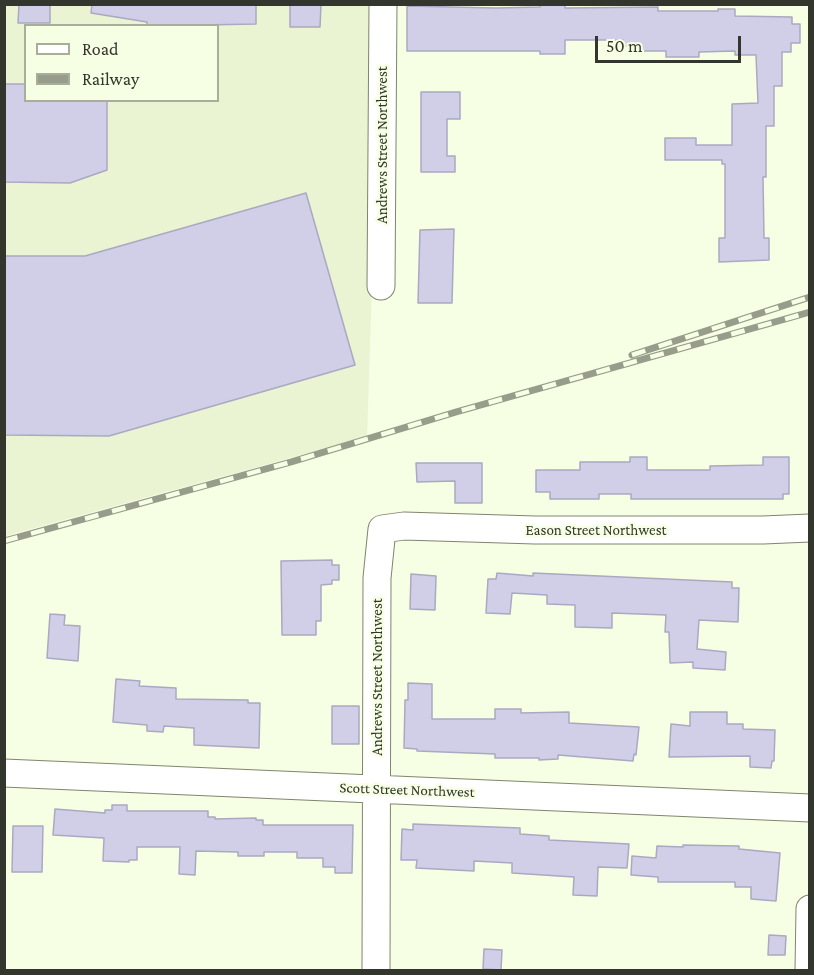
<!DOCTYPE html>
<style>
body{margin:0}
#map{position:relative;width:814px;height:975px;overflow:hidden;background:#f6fee4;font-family:"Crimson Pro",serif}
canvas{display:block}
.frame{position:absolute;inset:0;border:6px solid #33362c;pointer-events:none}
.legend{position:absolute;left:24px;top:24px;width:195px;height:78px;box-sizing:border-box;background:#f6fee4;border:2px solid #a8ae9a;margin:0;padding:8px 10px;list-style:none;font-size:18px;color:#33362c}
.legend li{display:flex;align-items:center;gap:12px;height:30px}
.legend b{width:30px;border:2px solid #a8ae9a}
.scale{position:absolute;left:595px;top:36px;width:146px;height:27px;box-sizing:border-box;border:3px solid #33362c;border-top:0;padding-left:8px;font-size:18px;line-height:21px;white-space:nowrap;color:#33362c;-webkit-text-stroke:4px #f6fee4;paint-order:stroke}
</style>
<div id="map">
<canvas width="814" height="975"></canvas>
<div class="frame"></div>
<ul class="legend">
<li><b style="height:8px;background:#fff"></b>Road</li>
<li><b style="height:8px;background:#979d8a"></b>Railway</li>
</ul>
<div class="scale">50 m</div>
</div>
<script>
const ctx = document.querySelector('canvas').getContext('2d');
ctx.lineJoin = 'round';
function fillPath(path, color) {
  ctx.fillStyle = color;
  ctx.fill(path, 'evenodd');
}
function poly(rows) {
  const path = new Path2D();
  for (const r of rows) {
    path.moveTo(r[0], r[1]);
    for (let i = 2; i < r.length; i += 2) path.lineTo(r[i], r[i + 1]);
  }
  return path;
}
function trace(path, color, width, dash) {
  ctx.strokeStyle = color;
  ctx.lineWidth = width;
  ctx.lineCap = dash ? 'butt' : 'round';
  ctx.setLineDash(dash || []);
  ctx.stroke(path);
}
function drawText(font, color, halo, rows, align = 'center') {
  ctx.font = font + ' "Crimson Pro",serif';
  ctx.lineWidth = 5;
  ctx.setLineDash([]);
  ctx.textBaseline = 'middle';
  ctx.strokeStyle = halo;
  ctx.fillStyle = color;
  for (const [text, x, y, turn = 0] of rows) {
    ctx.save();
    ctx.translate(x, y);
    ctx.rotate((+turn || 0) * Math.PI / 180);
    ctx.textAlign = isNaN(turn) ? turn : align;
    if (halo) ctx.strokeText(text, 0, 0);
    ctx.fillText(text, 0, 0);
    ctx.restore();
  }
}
fillPath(poly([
 [5,5,381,5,367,437,5,536],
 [26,26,218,26,218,100,26,100]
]), '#eaf3d2');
const building = poly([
 [19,4,50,4,50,23,18,23,19,4],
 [92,4,256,4,256,24,147,26,147,22,91,13,92,4],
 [290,4,321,4,320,27,290,27,290,4],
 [540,4,565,4,565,8,658,7,658,11,718,11,718,9,735,9,735,16,792,17,792,24,800,24,800,43,791,43,791,52,782,52,782,86,774,86,774,126,766,126,766,177,763,177,764,238,769,238,769,260,719,262,719,238,725,238,725,164,722,164,722,160,665,160,665,138,696,138,696,145,732,145,732,104,758,103,756,55,735,55,735,51,699,52,699,57,666,57,666,51,636,51,636,46,623,46,623,40,565,40,565,54,540,54,540,51,407,51,407,6,496,8,540,7,540,4],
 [4,84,26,84,26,100,107,100,107,170,70,183,4,182,4,84],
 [421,92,460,92,460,119,447,119,447,156,455,156,455,172,421,172,421,92],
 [306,193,355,365,109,436,4,435,4,256,85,256,306,193],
 [454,229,452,303,418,303,420,230,454,229],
 [630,457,647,457,647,470,710,470,710,466,763,465,763,457,789,457,789,494,783,494,783,499,631,499,631,494,599,494,599,499,550,499,550,492,536,492,536,470,580,470,580,462,630,462,630,457],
 [416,463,482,463,482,503,455,503,455,481,417,482,416,463],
 [332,560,332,565,339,565,339,580,332,580,332,584,321,585,321,621,316,621,316,635,282,635,281,561,332,560],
 [497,573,533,576,533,573,732,582,732,588,739,588,738,622,699,620,697,649,726,652,725,670,693,668,693,662,670,663,669,632,665,632,666,615,612,613,612,628,575,627,575,605,547,604,547,595,512,593,510,614,486,613,488,579,496,579,497,573],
 [411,574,436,576,435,610,410,609,411,574],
 [50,614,65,615,64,625,80,626,78,661,47,658,50,614],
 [116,679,140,681,139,686,176,688,176,699,248,700,248,703,260,703,259,748,194,745,194,728,164,726,163,732,147,731,147,725,113,722,116,679],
 [408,683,432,684,432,719,495,719,495,709,521,709,521,713,569,712,569,723,639,727,636,755,634,754,633,761,558,755,558,759,539,760,539,758,495,758,495,754,417,751,417,749,404,748,405,700,408,700,408,683],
 [332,706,359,706,359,744,332,744,332,706],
 [690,712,727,712,727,724,743,724,743,729,775,730,774,761,772,761,771,768,750,767,750,756,669,757,671,724,690,726,690,712],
 [112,805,127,805,127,811,208,811,208,817,215,817,215,819,256,818,256,820,263,820,263,825,353,825,352,873,335,873,335,867,323,867,323,858,297,858,297,852,264,852,264,856,238,856,238,852,196,851,195,875,179,874,180,847,137,847,137,860,129,860,129,862,103,861,104,838,53,835,55,809,105,813,105,810,112,810,112,805],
 [413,824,520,828,520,834,549,836,549,840,629,844,627,868,598,867,597,896,573,895,574,877,512,873,512,863,474,861,474,871,416,868,417,860,401,860,402,829,413,830,413,824],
 [13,826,43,826,42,872,12,872,13,826],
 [683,845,739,846,739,849,780,853,776,901,751,899,751,887,735,887,735,882,658,882,658,877,631,875,632,856,656,858,657,846,683,847,683,845],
 [769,935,786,936,785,955,768,955,769,935],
 [484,949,502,950,501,970,483,969,484,949]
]);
fillPath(building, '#d1cee7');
trace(building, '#aba9c1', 1.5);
const minor = poly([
 [381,286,383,4],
 [4,773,810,808],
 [376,970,377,578,382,529,404,526,535,530,763,530,810,528],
 [809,970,810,909]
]);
trace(minor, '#7f856e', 29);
trace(minor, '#fff', 27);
const rail = poly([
 [632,355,810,297],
 [4,541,291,462,456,412,810,312]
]);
trace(rail, '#979d8a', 7);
trace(rail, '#f6fee4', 4.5, [14]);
drawText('15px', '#33362c', '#f6fee4', [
 ["Andrews Street Northwest",382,145,-90],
 ["Eason Street Northwest",596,530],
 ["Andrews Street Northwest",377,677,-90],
 ["Scott Street Northwest",407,790,2]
]);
</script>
